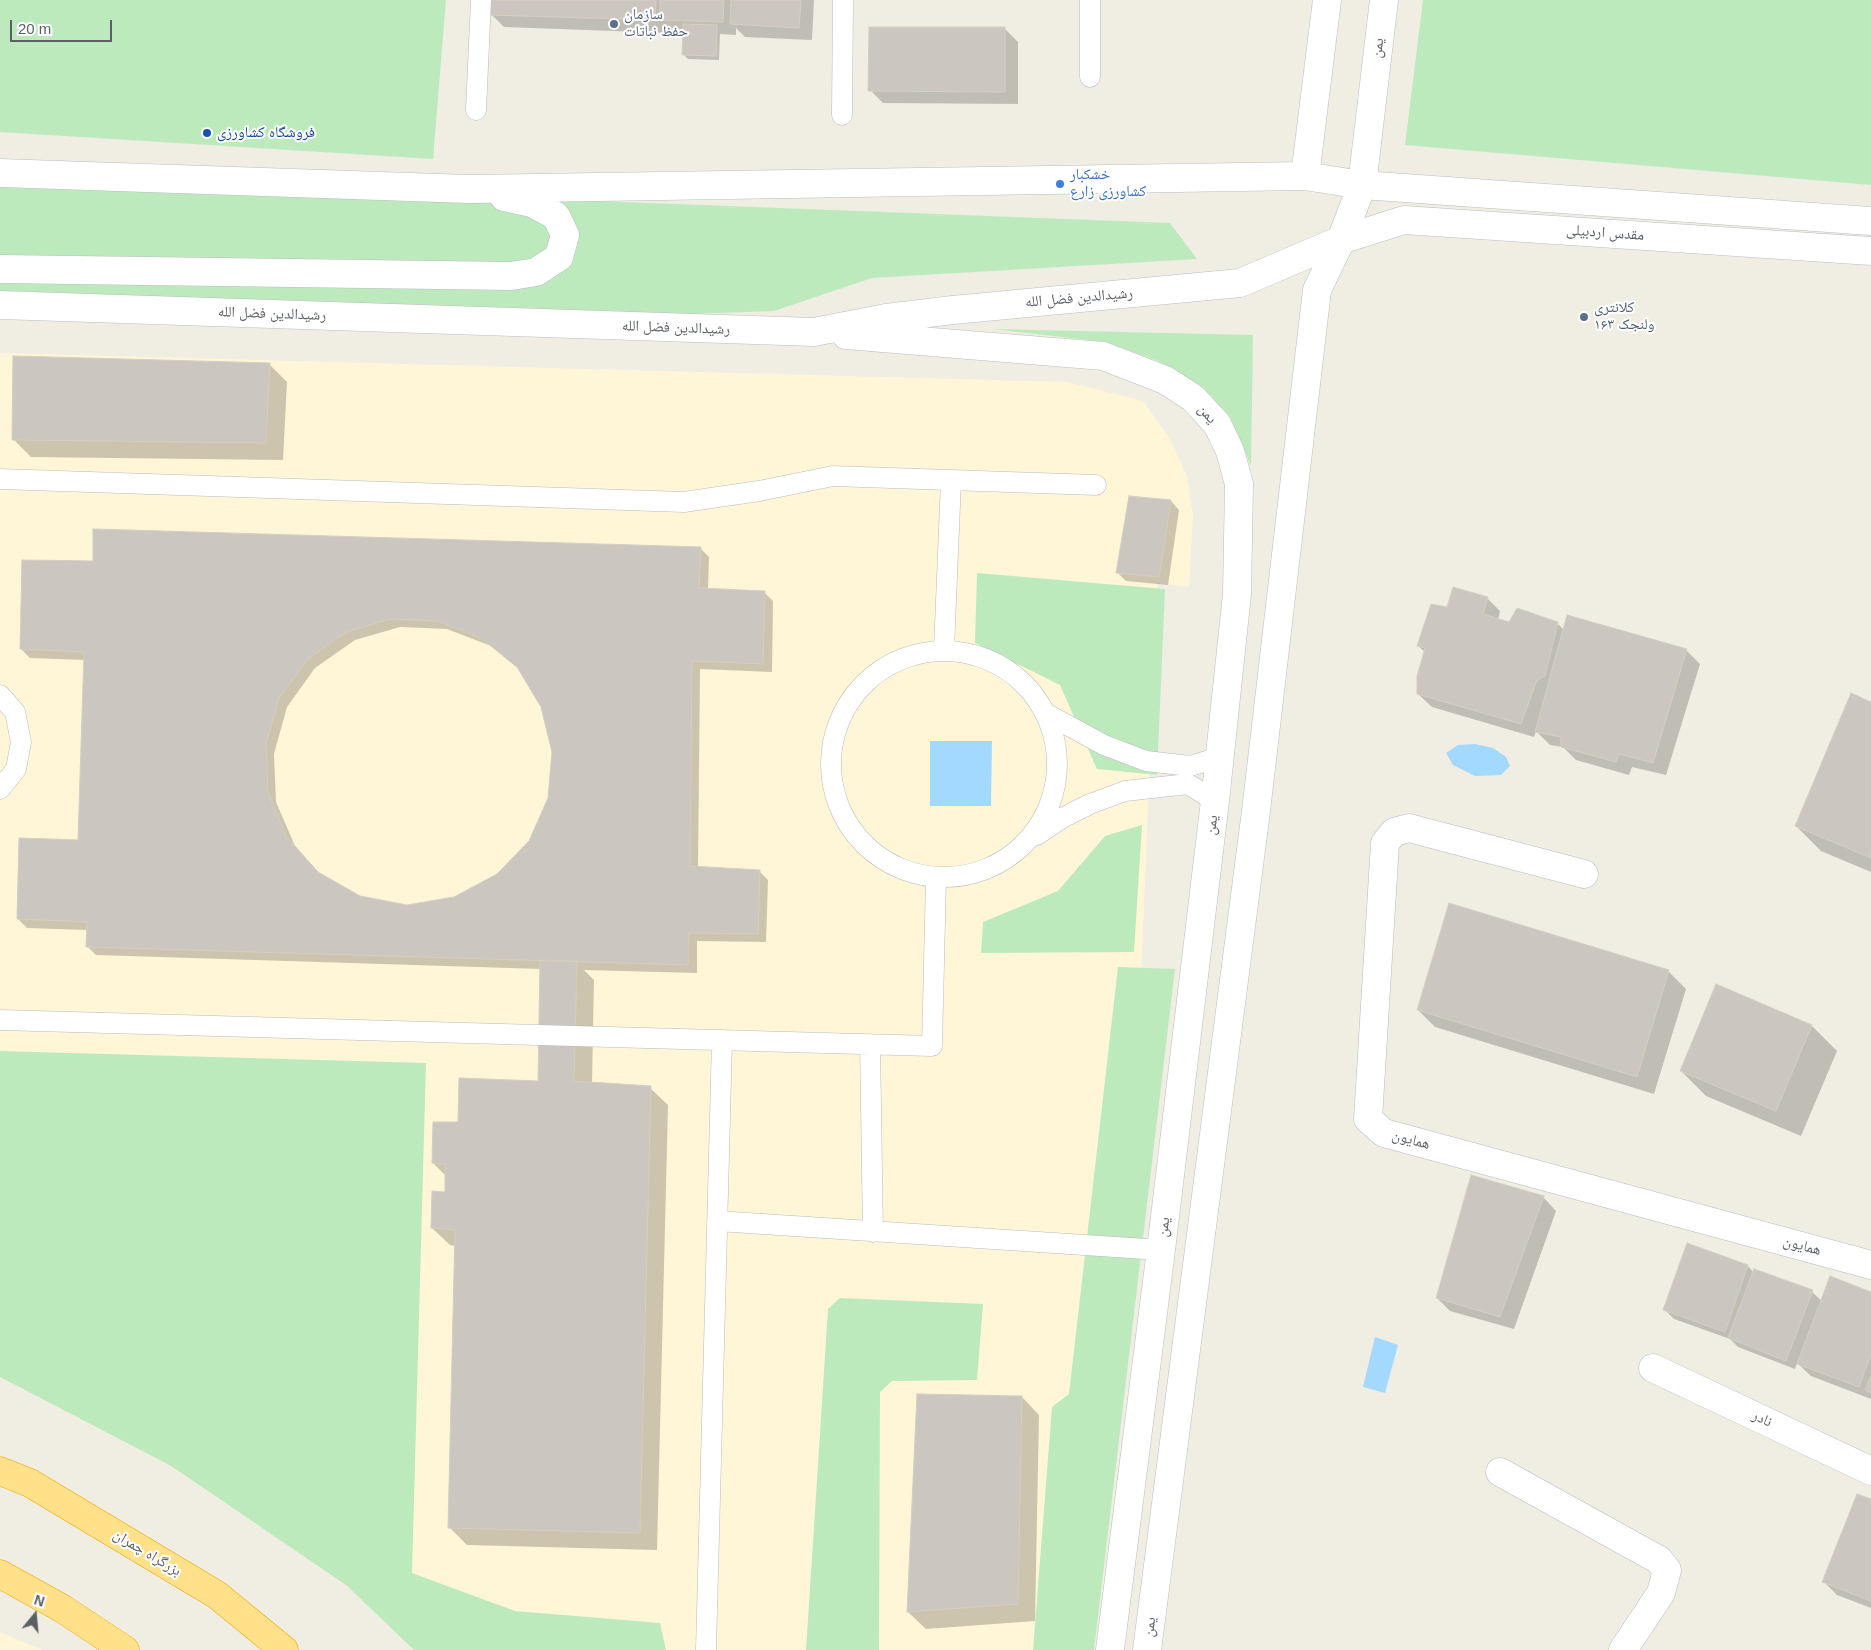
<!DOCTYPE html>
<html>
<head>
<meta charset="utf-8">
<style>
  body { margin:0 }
  #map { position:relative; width:1871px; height:1650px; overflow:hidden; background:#f0ede3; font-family:Helvetica,sans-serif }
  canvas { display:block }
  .north { position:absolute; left:10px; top:1590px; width:50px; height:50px; -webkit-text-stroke:4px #fff; paint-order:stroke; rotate:17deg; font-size:14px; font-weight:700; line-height:20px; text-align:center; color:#5b6065 }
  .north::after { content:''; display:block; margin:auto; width:18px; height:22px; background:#5b6065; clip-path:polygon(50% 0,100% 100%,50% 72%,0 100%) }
  .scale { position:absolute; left:10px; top:20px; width:102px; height:22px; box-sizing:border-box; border:2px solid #5b6065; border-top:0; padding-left:6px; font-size:15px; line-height:18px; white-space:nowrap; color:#5b6065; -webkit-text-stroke:4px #fff; paint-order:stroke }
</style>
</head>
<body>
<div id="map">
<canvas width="1871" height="1650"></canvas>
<div class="north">N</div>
<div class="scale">20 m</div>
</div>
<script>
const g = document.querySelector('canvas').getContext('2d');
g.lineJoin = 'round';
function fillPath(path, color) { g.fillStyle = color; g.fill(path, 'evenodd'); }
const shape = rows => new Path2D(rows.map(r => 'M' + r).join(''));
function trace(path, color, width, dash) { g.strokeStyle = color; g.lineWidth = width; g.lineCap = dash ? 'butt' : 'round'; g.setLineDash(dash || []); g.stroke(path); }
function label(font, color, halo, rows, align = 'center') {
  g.font = font + ' Helvetica,"Noto Naskh Arabic",sans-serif'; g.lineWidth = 4; g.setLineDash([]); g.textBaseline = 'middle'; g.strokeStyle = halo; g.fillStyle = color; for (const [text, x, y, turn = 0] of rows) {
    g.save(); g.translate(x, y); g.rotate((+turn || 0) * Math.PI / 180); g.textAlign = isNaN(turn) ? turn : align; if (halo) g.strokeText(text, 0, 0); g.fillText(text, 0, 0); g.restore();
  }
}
const commercial = shape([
  [0,353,1067,382,1143,401,1170,439,1187,476,1193,517,1189,587,1157,583,1140,1000,1081,1650,414,1650,346,1585,171,1466,0,1377],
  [0,1632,42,1650,0,1650]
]);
const green = shape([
  [0,0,446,0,433,159,0,132],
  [1423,0,1871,0,1871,185,1405,145],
  [0,181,468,196,1170,223,1197,259,872,278,774,311,609,317,149,296,0,292],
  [992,329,1253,335,1251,466,1230,417,1196,383,1158,361,1106,342],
  [977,573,1165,589,1157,775,1097,769,1060,685,975,643],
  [1142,825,1134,952,981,953,983,922,1058,891,1105,836],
  [1118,967,1175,969,1094,1650,1033,1650,1052,1407,1069,1394],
  [0,1051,426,1063,412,1573,515,1611,660,1623,666,1650,414,1650,346,1585,171,1466,0,1377],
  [840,1298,983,1304,977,1380,892,1381,880,1392,879,1650,806,1650,828,1309]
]);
const water = shape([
  [930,741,992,741,991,806,930,806],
  [1475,744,1493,748,1506,757,1510,766,1501,775,1475,776,1453,765,1446,753,1458,745],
  [1375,1337,1398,1345,1385,1393,1363,1387]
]);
const shadow = shape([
  [491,0,814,0,812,40,745,37,736,28,736,35,720,34,719,60,688,59,684,55,684,33,674,33,668,27,668,33,504,27,491,14],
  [1005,29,1018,42,1018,104,883,103,870,90],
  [269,364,287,382,283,460,31,457,13,439],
  [1171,501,1179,510,1168,585,1126,581,1117,572],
  [700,548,709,557,708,589,764,592,773,601,772,672,700,669,698,868,760,872,768,880,766,942,697,941,697,973,584,970,594,980,592,1083,650,1088,668,1105,657,1550,467,1545,450,1528,455,1246,450,1245,432,1228,446,1193,446,1176,433,1163,459,1123,540,1083,541,969,96,955,87,946,88,930,27,928,18,919,80,841,85,660,30,658,21,649,94,563],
  [400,627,447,629,491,646,520,670,542,706,553,752,549,799,530,841,498,875,455,898,407,906,359,897,319,874,295,846,276,802,274,754,287,707,315,668,355,640],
  [1487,598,1500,611,1498,620,1510,624,1557,623,1564,630,1686,650,1700,664,1666,775,1632,767,1629,775,1576,760,1563,747,1550,745,1536,731,1534,737,1432,707,1418,694,1425,652,1418,646,1448,608],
  [1871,703,1871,872,1821,851,1796,826],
  [1668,971,1686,989,1654,1094,1435,1027,1418,1010],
  [1716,986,1812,1026,1837,1051,1801,1136,1706,1096,1681,1071],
  [1543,1197,1556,1211,1514,1329,1450,1311,1437,1298],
  [1748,1266,1754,1273,1812,1292,1822,1301,1871,1293,1871,1399,1811,1376,1797,1363,1795,1369,1738,1347,1730,1339,1674,1319,1665,1310],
  [1022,1397,1039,1415,1035,1621,926,1629,908,1612],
  [1871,1501,1871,1608,1837,1595,1824,1582]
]);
const building = shape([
  [490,0,656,0,655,20,489,15,490,0],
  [660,0,724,0,723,22,660,20,660,0],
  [731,0,801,0,799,28,730,24,731,0],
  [683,24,717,25,716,56,682,55,683,24],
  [869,27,1005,27,1005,92,868,91,869,27],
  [13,356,270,363,266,443,12,440,13,356],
  [1129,496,1171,500,1159,577,1116,573,1129,496],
  [93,529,701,547,699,588,765,591,763,664,692,661,690,866,760,870,758,934,689,933,688,965,86,947,87,922,17,919,19,838,78,840,84,652,20,649,22,560,93,561,93,529],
  [390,619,437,621,481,638,517,667,541,707,552,752,548,798,529,841,497,874,454,897,407,905,360,896,318,872,286,836,268,792,266,744,279,698,307,660,346,632,390,619],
  [1453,587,1488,597,1483,614,1509,622,1517,608,1558,622,1545,676,1537,680,1521,724,1417,694,1417,676,1425,648,1417,646,1431,604,1447,607,1453,587],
  [1567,615,1687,649,1653,763,1619,754,1616,762,1561,747,1561,737,1535,732,1567,615],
  [1851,693,1871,702,1871,858,1795,826,1851,693],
  [1449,903,1669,970,1637,1077,1417,1010,1449,903],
  [540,960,577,961,574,1081,651,1086,640,1533,448,1528,455,1230,431,1228,432,1191,445,1192,445,1164,432,1163,433,1122,458,1122,459,1078,538,1081,540,960],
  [1716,984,1812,1025,1776,1111,1680,1071,1716,984],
  [1471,1175,1544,1196,1500,1317,1436,1298,1471,1175],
  [1687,1243,1748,1265,1725,1332,1663,1310,1687,1243],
  [1754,1269,1813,1290,1786,1361,1728,1338,1754,1269],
  [1830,1276,1871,1292,1871,1355,1859,1387,1797,1364,1830,1276],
  [1871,1376,1871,1393,1865,1390,1871,1376],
  [917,1394,1022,1396,1018,1604,907,1612,917,1394],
  [1857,1494,1871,1499,1871,1601,1822,1582,1857,1494]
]);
const lane = shape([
  [1090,77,1090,0],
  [476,110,481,0],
  [842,115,843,0],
  [0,479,684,502,759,491,833,476,1096,485],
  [944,650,951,480],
  '831 764a113 113 0 1 1 226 0a113 113 0 1 1-226 0Z',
  [0,695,15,712,21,742,16,769,0,789],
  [1047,714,1104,745,1146,761,1190,766,1220,757],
  [1037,835,1062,818,1090,804,1125,791,1188,784,1215,801],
  [0,1020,932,1046,936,878],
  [870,1044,873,1232],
  [717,1221,1161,1250],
  [706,1650,722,1040]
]);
const street = shape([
  [1584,874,1409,828,1394,832,1385,843,1368,1119,1384,1133,1871,1265],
  [1653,1368,1871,1471],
  [1500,1472,1659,1560,1667,1570,1661,1593,1623,1650]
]);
const secondary = shape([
  [0,173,469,189,1305,176,1362,185,1871,221],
  [1305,176,1327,0],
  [0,269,511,276,536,272,559,257,565,235,556,216,532,203,504,197],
  [0,305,814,332,886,318,953,310,1240,283,1341,240,1404,220,1871,251],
  [846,335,1103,356,1165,380,1193,398,1217,424,1230,451,1239,484,1237,594,1215,801,1161,1250,1110,1650],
  [1147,1650,1256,811,1317,290,1341,240,1362,185,1384,0]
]);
const highway = shape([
  [0,1471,30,1483,217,1595,284,1650],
  [0,1574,63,1609,125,1650]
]);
const markers = [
  [614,24,5,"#5c6f8a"],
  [207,133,5,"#1a4fb4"],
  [1060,184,5,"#3f7fe0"],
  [1584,317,5,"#5c6f8a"]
];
const serviceNames = [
  ["سازمان",624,15],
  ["حفظ نباتات",624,32],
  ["کلانتری",1594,308],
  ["۱۶۳ ولنجک",1594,325]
];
const streetNames = [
  ["یمن",1378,48,-83],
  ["مقدس اردبیلی",1605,233,4],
  ["رشیدالدین فضل الله",1079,298,-5],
  ["رشیدالدین فضل الله",272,314,2],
  ["رشیدالدین فضل الله",676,328,2],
  ["یمن",1207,414,48],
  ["یمن",1212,825,-83],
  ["همایون",1411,1140,15],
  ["یمن",1164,1227,-83],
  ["همایون",1802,1246,15],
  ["نادر",1762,1419,25],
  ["بزرگراه چمران",147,1553,31],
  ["یمن",1150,1627,-83]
];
const transitNames = [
  ["فروشگاه کشاورزی",217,133]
];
const shopNames = [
  ["خشکبار",1070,175],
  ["کشاورزی زارع",1070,192]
];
fillPath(commercial, '#fff6d8');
fillPath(green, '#bdeabd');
fillPath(water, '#a3d8ff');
fillPath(shadow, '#0003');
fillPath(building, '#cbc7c0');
trace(building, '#d5cec1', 1);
trace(lane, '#b8bbc1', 21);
trace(street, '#b8bbc1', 29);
trace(secondary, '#b9bdc3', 29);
trace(highway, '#f2a500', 29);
trace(lane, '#fff', 20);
trace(street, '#fff', 28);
trace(secondary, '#fff', 28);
trace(highway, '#ffe18a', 28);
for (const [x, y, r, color] of markers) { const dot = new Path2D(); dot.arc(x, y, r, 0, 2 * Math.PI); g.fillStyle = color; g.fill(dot); trace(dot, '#fff', 2); }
label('15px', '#4e5e75', '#fff', serviceNames, 'left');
label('15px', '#5b6065', '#fff', streetNames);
label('15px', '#164399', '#fff', transitNames, 'left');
label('15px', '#366cbe', '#fff', shopNames, 'left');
</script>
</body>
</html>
